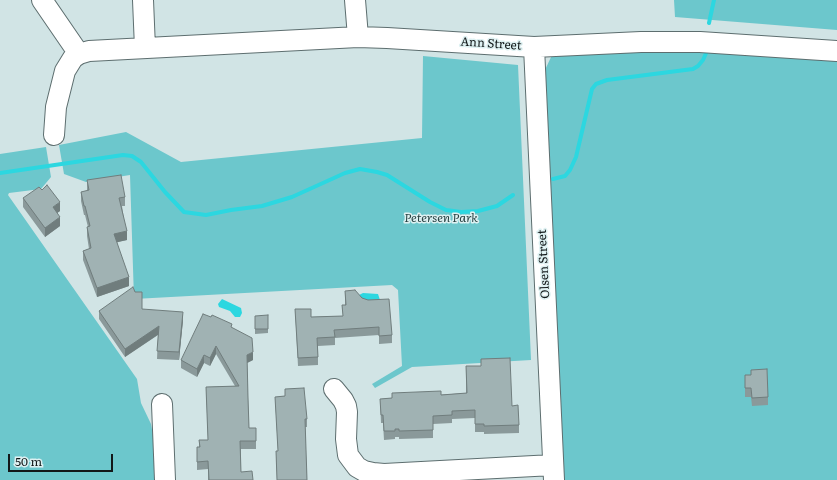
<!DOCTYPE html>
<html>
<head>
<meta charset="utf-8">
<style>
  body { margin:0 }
  #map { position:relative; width:837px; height:480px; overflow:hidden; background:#d1e4e5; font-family:Literata,serif }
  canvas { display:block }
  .scale { position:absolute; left:8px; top:454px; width:105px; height:18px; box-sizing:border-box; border:2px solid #121819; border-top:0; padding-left:5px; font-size:12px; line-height:14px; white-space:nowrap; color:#121819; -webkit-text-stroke:3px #def1f2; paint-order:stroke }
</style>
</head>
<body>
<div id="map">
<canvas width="837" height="480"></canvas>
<div class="scale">50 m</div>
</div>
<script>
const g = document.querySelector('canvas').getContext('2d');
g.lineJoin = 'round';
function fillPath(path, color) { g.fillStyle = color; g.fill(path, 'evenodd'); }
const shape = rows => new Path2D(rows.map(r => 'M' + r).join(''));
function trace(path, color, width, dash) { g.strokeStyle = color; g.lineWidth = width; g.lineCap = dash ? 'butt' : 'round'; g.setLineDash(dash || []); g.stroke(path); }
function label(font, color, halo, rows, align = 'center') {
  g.font = font + ' Literata,serif'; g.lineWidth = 3; g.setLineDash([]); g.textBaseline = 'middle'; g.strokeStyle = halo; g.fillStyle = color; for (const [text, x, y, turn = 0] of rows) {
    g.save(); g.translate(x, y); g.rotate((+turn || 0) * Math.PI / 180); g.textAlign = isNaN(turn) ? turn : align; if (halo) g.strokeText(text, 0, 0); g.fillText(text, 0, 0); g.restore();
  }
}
const green = shape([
  [674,0,837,0,837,30,675,17],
  [688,48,837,56,837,480,564,480,544,72,552,55],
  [423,56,518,65,531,360,412,367,375,388,372,384,402,366,398,290,392,285,134,299,130,175,86,182,64,174,59,145,126,132,181,162,422,138],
  [46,147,51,177,41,189,9,193,8,195,137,379,141,403,151,424,153,435,155,480,0,480,0,154]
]);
const water = shape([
  [363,293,378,294,380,300,363,303,359,295],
  [222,299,241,308,242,313,240,317,235,317,230,311,219,307,218,304]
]);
const stream = shape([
  [709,23,714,0],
  [0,173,123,155,132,156,141,162,165,192,184,212,206,215,231,210,262,206,292,197,345,173,360,169,377,172,387,175,430,202,446,210,461,212,478,211,497,206,513,195],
  [553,179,565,176,570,170,576,157,592,89,596,84,607,80,693,69,698,66,703,60,707,51]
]);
const minor = shape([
  [42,0,79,54],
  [143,0,145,48],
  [355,0,358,37],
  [534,47,554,480],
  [54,135,56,107,65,71,73,58,79,54,89,51,358,37,387,38,534,47,641,42,700,42,837,51],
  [334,389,343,400,346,406,347,412,346,439,348,455,357,467,364,471,373,473,384,474,553,465],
  [162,404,165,480]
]);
const wall = shape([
  [87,180,125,197,125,206,122,206,127,240,117,242,129,286,97,297,83,260,83,251,89,249,87,236,87,227,88,227,85,215,84,215,81,201,81,192,87,191],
  [23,198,60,211,57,213,60,226,45,237,23,207],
  [345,291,392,335,392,343,379,344,379,335,335,338,335,345,318,346,318,365,298,366,295,309,311,317,343,316,342,305,345,305],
  [135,292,142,309,183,320,179,360,157,359,158,335,125,357,99,319,99,311],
  [255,316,268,329,268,333,255,334],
  [232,328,253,360,247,363,249,428,256,428,256,449,241,449,241,472,253,480,208,480,208,469,197,470,197,447,199,447,199,440,208,440,206,387,235,386,216,354,210,366,204,363,197,377,181,368,181,360],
  [481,359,512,406,519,425,519,433,484,434,484,432,475,432,475,418,452,419,452,423,433,424,433,438,399,439,399,437,395,437,395,439,384,440,383,423,381,423,380,399,466,393,466,366,481,366],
  [745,375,768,397,768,405,752,406,751,397,745,397],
  [285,389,307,419,307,427,305,427,307,480,277,480,276,451,278,451,275,397,285,396]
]);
const shadedWall = shape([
  [60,202,60,211,53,216,53,207],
  [60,217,60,226,45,237,45,228],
  [127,231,127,240,114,243,114,234],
  [129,277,129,286,97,297,97,288],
  [183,312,183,320,179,360,179,352],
  [159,326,159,334,125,357,125,349],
  [216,346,216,354,210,366,210,358],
  [253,352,253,360,247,363,247,355],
  [204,355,204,363,197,377,197,369]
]);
const building = shape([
  [121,175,125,197,119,198,127,231,114,234,129,277,97,288,83,251,91,248,87,227,90,226,85,206,84,206,81,192,89,190,87,180,121,175],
  [47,185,60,202,53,207,60,217,45,228,23,198,39,187,42,190,47,185],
  [133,287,135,292,142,292,142,309,183,312,179,352,157,351,159,326,125,349,99,311,133,287],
  [355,290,362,298,368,300,389,299,392,335,379,336,379,327,334,330,335,337,317,338,318,357,298,358,295,309,311,309,311,317,343,316,342,305,346,305,345,291,355,290],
  [203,314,211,317,212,315,232,324,231,327,252,338,253,352,247,355,248,398,249,428,256,428,256,441,240,441,241,472,252,471,253,480,209,480,208,461,197,462,197,447,200,447,199,440,208,440,206,387,239,386,216,346,210,358,204,355,197,369,181,360,203,314],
  [268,315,268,329,255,329,255,316,268,315],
  [510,358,512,406,518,405,519,425,484,426,484,424,475,424,475,410,452,411,452,415,433,416,433,430,399,431,399,429,395,429,395,431,384,431,383,415,381,415,380,399,392,398,392,393,441,391,441,395,467,393,466,366,481,366,481,359,510,358],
  [767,369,768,397,752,398,751,388,745,388,745,375,751,375,751,370,767,369],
  [304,388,307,419,305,419,307,480,277,480,276,451,278,451,275,397,285,396,285,389,304,388]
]);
const streetNames = [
  ["Ann Street",491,44,4],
  ["Olsen Street",544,264,-93]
];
const parkNames = [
  ["Petersen Park",441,218]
];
fillPath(green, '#6cc7cc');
fillPath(water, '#2cd7e0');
trace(stream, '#2cd7e0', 4);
trace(minor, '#5d6e6f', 22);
trace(minor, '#fff', 20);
fillPath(wall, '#8a999a');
fillPath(shadedWall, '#707d7d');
fillPath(building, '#a0b2b3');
trace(building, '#707d7d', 1);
label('12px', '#121819', '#def1f2', streetNames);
label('italic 12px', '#274142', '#def1f2', parkNames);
</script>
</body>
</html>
